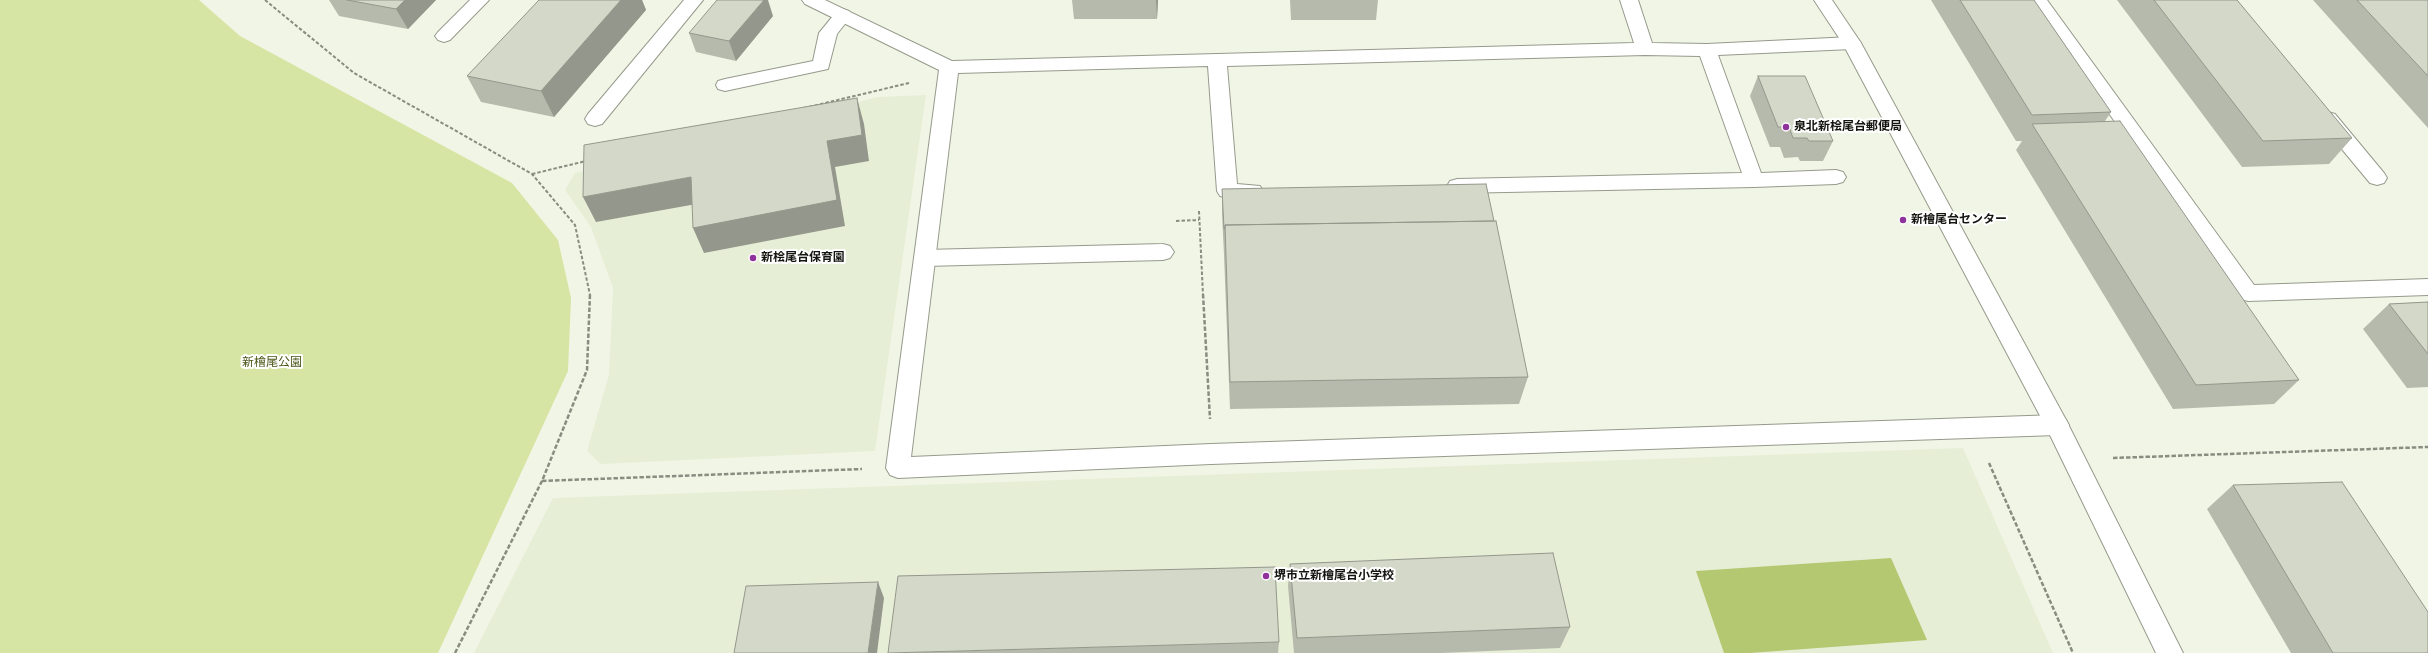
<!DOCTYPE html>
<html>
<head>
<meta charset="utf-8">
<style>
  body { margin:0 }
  canvas { display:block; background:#f1f5e5 }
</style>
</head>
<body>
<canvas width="2428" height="653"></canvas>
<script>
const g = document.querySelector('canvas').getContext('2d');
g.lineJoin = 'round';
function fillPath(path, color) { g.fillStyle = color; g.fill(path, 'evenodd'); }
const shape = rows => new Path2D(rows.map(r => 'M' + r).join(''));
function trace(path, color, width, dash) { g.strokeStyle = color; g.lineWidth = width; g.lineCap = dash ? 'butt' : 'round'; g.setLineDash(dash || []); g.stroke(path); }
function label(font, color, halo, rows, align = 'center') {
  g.font = font + ' "Varela Round","Noto Sans JP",sans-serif'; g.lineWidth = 4; g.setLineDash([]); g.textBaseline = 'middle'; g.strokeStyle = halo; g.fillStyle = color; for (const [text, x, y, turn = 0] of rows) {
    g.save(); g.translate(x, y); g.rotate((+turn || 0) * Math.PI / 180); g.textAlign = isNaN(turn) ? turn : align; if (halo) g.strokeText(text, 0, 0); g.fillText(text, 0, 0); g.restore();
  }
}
const built = shape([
  [926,95,875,451,601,464,587,451,609,375,613,288,591,227,565,190,575,173,878,97],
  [1963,448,2053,653,474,653,553,498]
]);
const green = shape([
  [0,0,199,0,240,36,512,183,558,240,571,298,568,371,438,653,0,653]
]);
const water = shape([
  [1891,558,1927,640,1750,653,1724,653,1696,571]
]);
const pathFar1 = shape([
  [265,0,354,73,532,174,575,225,590,295],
  [804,108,909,83],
  [532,174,586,161],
  [1199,211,1203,295],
  [1176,221,1199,220]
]);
const path = shape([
  [1203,294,1210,419],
  [2113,458,2428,447],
  [1989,463,2073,653],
  [542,481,862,469],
  [455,653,542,481,587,370,590,294]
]);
const service = shape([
  [470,0,489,0,450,40,444,42,438,40,435,36,438,32,470,0],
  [684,0,703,0,602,124,595,126,588,124,585,119,588,114,684,0],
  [2029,0,2047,0,2254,285,2428,279,2428,295,2248,301,2240,299,2029,0],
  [843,9,849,11,852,15,837,34,828,69,725,91,718,89,716,85,718,81,725,79,813,61,819,33,837,11,843,9],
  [2328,112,2335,114,2384,173,2387,178,2384,183,2377,185,2370,183,2321,124,2318,119,2321,114,2328,112],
  [1163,244,1170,246,1174,252,1170,258,1163,260,925,266,918,264,914,258,918,252,925,250,1163,244]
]);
const minor = shape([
  [802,0,825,0,952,61,1634,43,1620,0,1638,0,1652,43,1707,44,1852,37,1858,39,1861,43,1858,47,1852,49,1718,55,1761,173,1836,170,1843,172,1846,177,1843,182,1836,184,1754,187,1457,193,1450,191,1447,186,1450,181,1457,179,1742,173,1700,56,1645,55,1227,66,1237,184,1260,186,1263,191,1260,196,1253,198,1227,198,1220,196,1217,191,1208,66,958,73,911,457,1211,444,2057,415,2065,418,2069,425,2065,432,2057,435,1211,464,898,478,890,475,886,468,939,70,805,4,802,0]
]);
const tertiary = shape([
  [1814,0,1832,0,1861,43,2065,418,2183,653,2156,653,2047,429,1843,44,1814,0]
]);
const wall = shape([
  [329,0,436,0,408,29,339,16],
  [539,0,642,0,646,10,554,117,481,102,467,76],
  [1072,0,1158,0,1157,19,1074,19],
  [1290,0,1378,0,1376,20,1291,20],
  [1931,0,2034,0,2111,112,2105,121,2299,380,2274,404,2173,409,2016,150,2022,141,2016,141],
  [2117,0,2237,0,2352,138,2329,164,2242,167],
  [2313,0,2428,0,2428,128],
  [773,16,736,61,696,52,689,33],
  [1758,76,1833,141,1823,161,1800,161,1798,157,1784,158,1780,147,1770,147,1750,96],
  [1222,189,1528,377,1519,404,1230,409,1224,255,1222,214],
  [2428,302,2428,387,2407,388,2363,329,2389,304],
  [2233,485,2428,653,2291,653,2207,509],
  [1290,564,1570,627,1560,648,1441,653,1294,653,1288,586],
  [1279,642,1278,653,888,653]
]);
const shadedWall = shape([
  [405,0,436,0,408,29,396,9],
  [621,0,642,0,646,10,554,117,541,91],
  [764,0,768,0,773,16,736,61,729,41],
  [1156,0,1158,0,1157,19],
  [857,98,864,124,869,161,835,167,845,226,704,253,693,228,827,141],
  [691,177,702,203,596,222,583,197],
  [878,582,884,598,877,653,868,653]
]);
const building = shape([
  [347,0,405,0,396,9,347,0],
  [539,0,621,0,541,91,467,76,539,0],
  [717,0,764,0,729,41,689,33,717,0],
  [1960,0,2034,0,2111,112,2032,115,1960,0],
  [2154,0,2237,0,2352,138,2263,141,2154,0],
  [2357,0,2428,0,2428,76,2357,0],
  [1758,76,1805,76,1833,141,1809,141,1807,138,1793,138,1789,127,1778,127,1758,76],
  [857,98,862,135,827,141,837,200,693,228,691,177,583,197,584,145,857,98],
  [2120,121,2299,380,2196,385,2032,124,2120,121],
  [1486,184,1494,221,1225,225,1225,229,1224,229,1222,189,1486,184],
  [1496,221,1528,377,1230,382,1225,225,1496,221],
  [2428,302,2428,354,2389,304,2428,302],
  [2342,482,2428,612,2428,653,2333,653,2233,485,2342,482],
  [1553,553,1570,627,1297,638,1290,564,1553,553],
  [1275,567,1279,642,888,653,898,576,1275,567],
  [878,582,868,653,734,653,746,586,878,582]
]);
const markers = [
  [1786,127,4,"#8f329c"],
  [1903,220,4,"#8f329c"],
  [753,258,4,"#8f329c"],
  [1266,576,4,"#8f329c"]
];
const poiNames = [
  ["泉北新桧尾台郵便局",1794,127],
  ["新檜尾台センター",1911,220],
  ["新桧尾台保育園",761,258],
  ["堺市立新檜尾台小学校",1274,576]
];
const parkNames = [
  ["新檜尾公園",272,363]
];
fillPath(built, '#e7eed6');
fillPath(green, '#d6e5a4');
fillPath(water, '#b4c771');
trace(service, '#969a8c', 2);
trace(minor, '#969a8c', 2);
trace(tertiary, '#969a8c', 2);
trace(pathFar1, '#898c81', 2, [3.5, 2]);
trace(path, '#898c81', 2.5, [4.5, 2]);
fillPath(service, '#fff');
fillPath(minor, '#fff');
fillPath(tertiary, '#fff');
fillPath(wall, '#b6baac');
fillPath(shadedWall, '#94978c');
fillPath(building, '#d4d8c8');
trace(building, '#94978c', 1);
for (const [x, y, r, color] of markers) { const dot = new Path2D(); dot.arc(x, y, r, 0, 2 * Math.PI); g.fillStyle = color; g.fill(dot); trace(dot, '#fff', 1.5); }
label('bold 12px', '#141510', '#fff', poiNames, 'left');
label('12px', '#4c571a', '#fff', parkNames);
</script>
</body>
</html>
